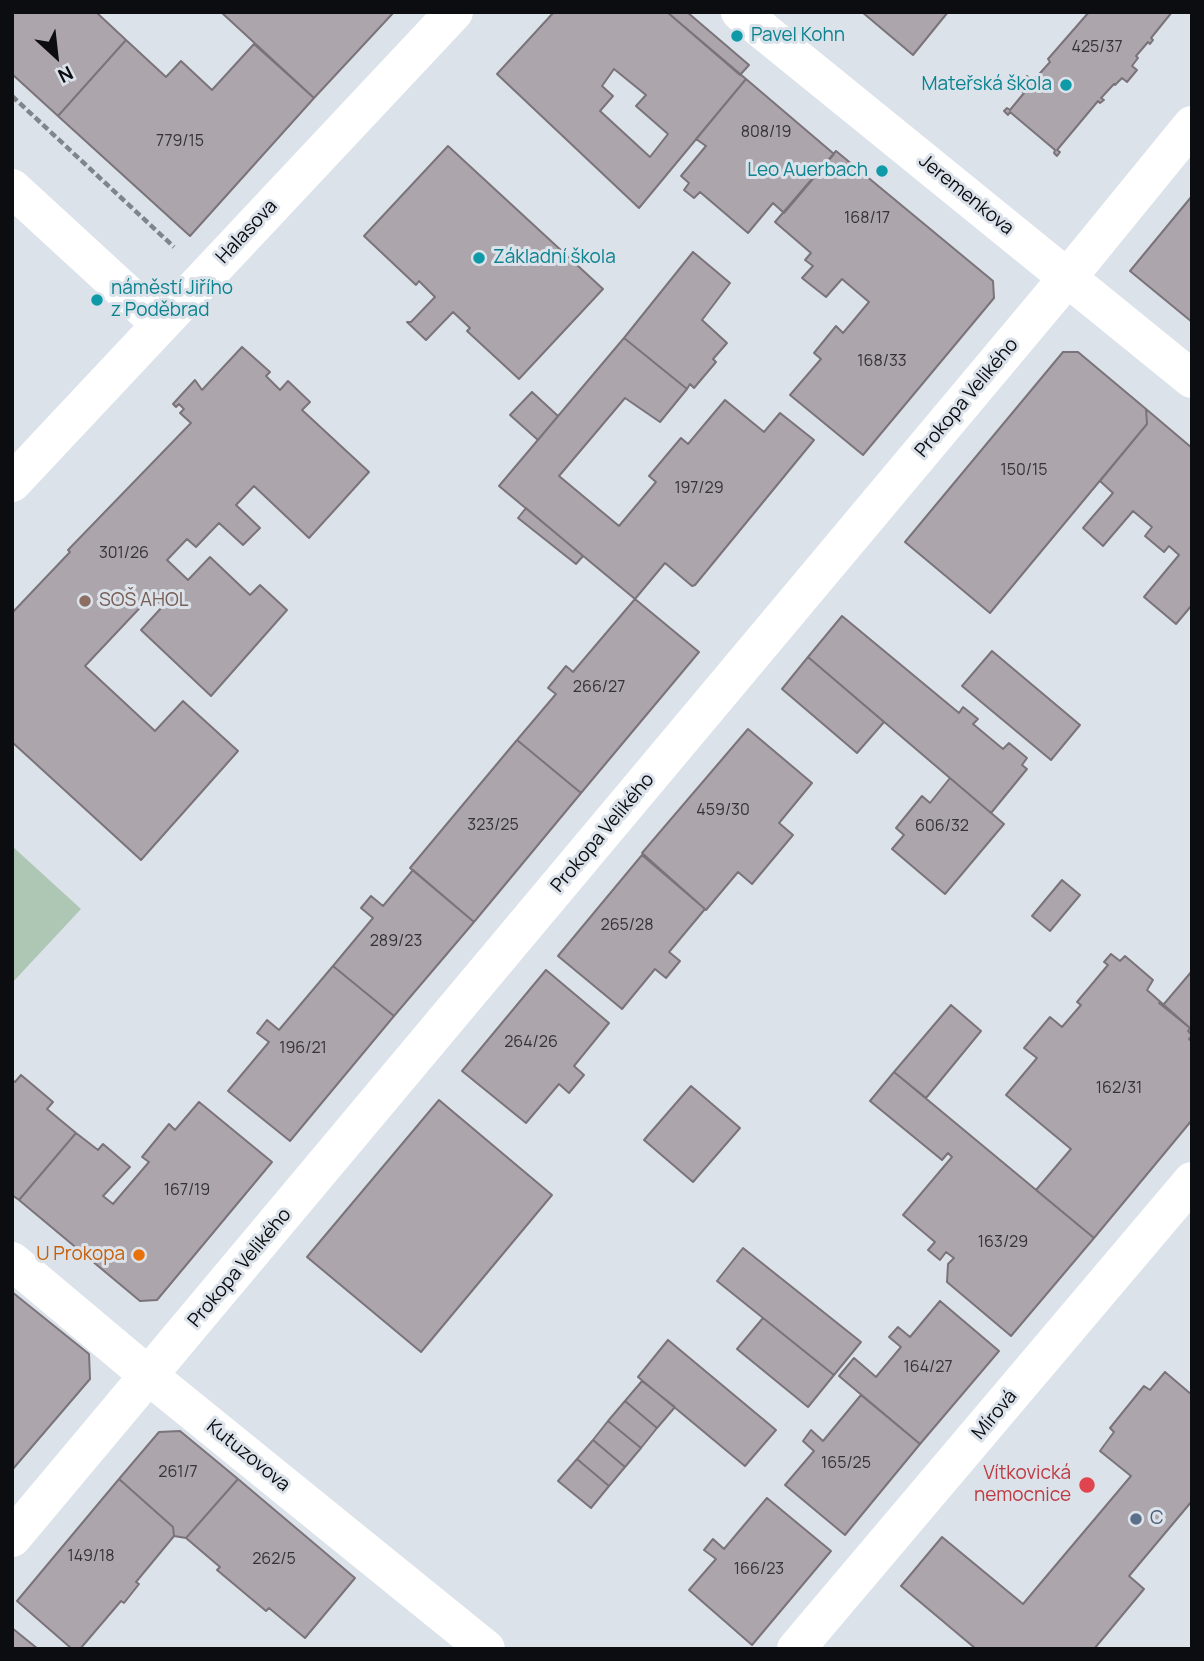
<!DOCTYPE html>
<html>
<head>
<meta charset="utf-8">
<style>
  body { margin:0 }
  #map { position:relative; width:1204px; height:1661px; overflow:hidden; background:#dbe2ea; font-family:Manrope,sans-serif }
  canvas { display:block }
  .frame { position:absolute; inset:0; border:14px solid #0b0d10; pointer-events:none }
  .north { position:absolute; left:21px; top:21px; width:70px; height:70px; -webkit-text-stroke:5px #dbe2ea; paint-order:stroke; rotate:153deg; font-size:19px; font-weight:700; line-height:28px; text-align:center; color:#0b0d10 }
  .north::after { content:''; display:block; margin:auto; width:24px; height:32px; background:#0b0d10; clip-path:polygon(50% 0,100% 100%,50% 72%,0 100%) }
</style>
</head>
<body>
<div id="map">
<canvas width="1204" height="1661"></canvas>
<div class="frame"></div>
<div class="north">N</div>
</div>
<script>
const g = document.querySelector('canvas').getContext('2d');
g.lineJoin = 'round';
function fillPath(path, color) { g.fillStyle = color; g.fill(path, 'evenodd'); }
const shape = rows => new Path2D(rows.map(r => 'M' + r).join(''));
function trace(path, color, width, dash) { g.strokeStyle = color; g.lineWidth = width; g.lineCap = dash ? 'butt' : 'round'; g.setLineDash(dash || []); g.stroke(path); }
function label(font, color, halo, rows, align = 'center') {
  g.font = font + ' Manrope,sans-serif'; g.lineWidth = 6; g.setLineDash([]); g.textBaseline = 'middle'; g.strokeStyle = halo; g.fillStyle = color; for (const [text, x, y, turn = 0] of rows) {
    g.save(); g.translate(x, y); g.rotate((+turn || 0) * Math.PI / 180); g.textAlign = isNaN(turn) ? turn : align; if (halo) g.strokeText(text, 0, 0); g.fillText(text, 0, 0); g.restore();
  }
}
const green = shape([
  [12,846,81,909,12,983]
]);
const building = shape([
  [12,12,96,12,126,40,58,116,12,74,12,12],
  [221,12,394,12,314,98,221,12],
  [554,12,667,12,746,79,639,208,497,74,554,12],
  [614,69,646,95,636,106,668,134,650,157,600,111,613,96,602,86,614,69],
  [667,12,687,12,749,65,740,75,667,12],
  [862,12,948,12,913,55,862,12],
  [1089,12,1172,12,1151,38,1153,40,1150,44,1148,42,1136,56,1138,58,1132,66,1137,70,1127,82,1122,78,1115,85,1114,84,1101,98,1104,100,1100,103,1098,101,1057,150,1060,152,1057,156,1054,153,1055,150,1010,112,1008,115,1004,111,1007,108,1010,110,1024,93,1017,88,1027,76,1033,81,1050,62,1048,59,1089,12],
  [126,40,166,77,181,61,212,90,254,44,314,98,190,236,58,116,126,40],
  [746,79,834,154,784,213,773,203,748,233,700,192,694,198,684,190,689,183,681,176,706,146,696,139,746,79],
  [448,146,603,289,519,379,467,331,470,328,453,312,426,340,407,322,411,322,435,297,419,281,416,285,364,236,448,146],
  [836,151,993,281,994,298,863,455,790,395,821,359,814,353,836,326,843,333,869,302,842,279,826,297,802,278,813,266,805,260,811,253,775,222,836,151],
  [1192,196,1192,322,1130,271,1192,196],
  [693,252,730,283,702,320,727,343,713,359,716,362,694,388,690,384,687,389,624,338,693,252],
  [624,338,687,389,660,422,625,398,559,476,619,526,656,482,649,476,681,438,688,444,725,400,764,432,780,413,814,440,695,585,692,586,665,563,635,599,499,486,624,338],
  [242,347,270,372,266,376,280,390,288,381,310,402,302,410,369,472,309,538,254,486,236,505,260,528,243,545,219,523,196,547,187,539,167,560,188,580,210,557,250,595,260,585,287,610,211,696,141,630,163,606,151,596,85,666,155,731,183,701,238,751,141,860,12,742,12,613,70,552,68,550,191,423,180,413,184,409,179,404,176,407,173,404,195,380,202,390,242,347],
  [1063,352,1078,352,1146,409,1147,424,990,613,905,542,1063,352],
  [532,392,558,416,538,440,510,415,532,392],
  [1146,409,1192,448,1192,605,1176,624,1144,597,1179,555,1169,546,1164,552,1145,536,1152,527,1133,511,1103,546,1083,528,1113,493,1100,481,1147,424,1146,409],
  [526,508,583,556,576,564,518,518,526,508],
  [635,599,699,652,581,793,517,740,556,694,548,688,566,666,573,672,635,599],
  [842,616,959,713,963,707,978,719,973,724,1003,749,1009,743,1027,758,1022,765,1027,769,991,813,808,657,842,616],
  [992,651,1080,725,1051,760,962,686,992,651],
  [808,657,884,722,857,753,782,689,808,657],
  [748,729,812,783,779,823,793,835,752,884,738,872,706,910,642,853,748,729],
  [517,740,581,793,474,922,410,868,517,740],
  [950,778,1004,824,945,894,892,849,904,835,896,828,922,796,930,803,950,778],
  [642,855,705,909,669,952,680,961,666,978,655,969,622,1009,558,956,642,855],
  [413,870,474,922,394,1016,333,966,373,918,361,908,371,896,383,906,413,870],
  [1062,880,1080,895,1050,931,1032,916,1062,880],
  [1111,954,1120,961,1125,956,1153,980,1147,990,1190,1028,1188,1031,1192,1035,1189,1039,1192,1042,1192,1120,1094,1238,1036,1190,1071,1149,1006,1095,1037,1058,1024,1048,1050,1017,1062,1027,1081,1005,1077,1002,1108,965,1104,962,1111,954],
  [333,966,394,1016,290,1141,228,1091,269,1042,257,1033,267,1020,279,1030,333,966],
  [546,970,609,1023,574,1066,584,1075,569,1093,559,1084,526,1123,462,1071,546,970],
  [1192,971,1192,1035,1188,1031,1190,1028,1159,1003,1164,1004,1192,971],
  [951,1005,981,1031,926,1098,894,1072,951,1005],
  [894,1072,1094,1238,1011,1336,947,1282,948,1264,954,1258,946,1252,940,1260,928,1250,935,1242,903,1215,952,1157,948,1153,942,1160,870,1101,894,1072],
  [21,1075,53,1102,47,1109,76,1133,19,1200,12,1195,12,1080,15,1082,21,1075],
  [691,1086,740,1128,693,1182,644,1140,691,1086],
  [439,1100,552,1195,421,1352,307,1257,439,1100],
  [199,1102,272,1162,157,1300,140,1301,19,1200,76,1133,98,1150,103,1144,130,1167,103,1196,113,1204,149,1162,142,1157,169,1124,175,1130,199,1102],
  [743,1248,861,1342,834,1375,717,1281,743,1248],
  [12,1292,89,1354,90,1379,12,1470,12,1292],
  [940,1301,999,1351,920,1444,839,1376,854,1358,876,1377,901,1347,889,1337,898,1327,910,1337,940,1301],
  [763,1318,834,1375,808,1407,737,1349,763,1318],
  [668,1340,776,1430,745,1466,638,1377,668,1340],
  [1165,1372,1192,1395,1192,1501,1129,1576,1144,1589,1094,1649,976,1649,901,1586,942,1537,1023,1604,1131,1476,1100,1451,1114,1432,1110,1428,1144,1386,1150,1390,1165,1372],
  [642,1381,675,1407,657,1428,625,1401,642,1381],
  [861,1395,920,1444,845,1535,785,1485,814,1451,803,1441,811,1430,823,1441,861,1395],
  [625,1401,657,1428,641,1448,608,1421,625,1401],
  [608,1421,641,1448,625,1467,593,1440,608,1421],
  [180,1431,238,1479,186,1538,174,1536,173,1527,119,1479,159,1432,180,1431],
  [593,1440,625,1467,609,1486,577,1459,593,1440],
  [577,1459,609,1486,591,1508,558,1481,577,1459],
  [119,1479,173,1527,174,1536,136,1582,139,1584,124,1603,121,1601,80,1649,72,1649,17,1601,119,1479],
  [238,1479,355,1578,305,1638,269,1608,266,1611,217,1570,220,1567,186,1538,238,1479],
  [767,1498,831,1551,752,1645,689,1590,716,1559,704,1550,713,1539,724,1549,767,1498],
  [12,1628,38,1649,12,1649,12,1628]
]);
const path = shape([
  [12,96,174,247]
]);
const street = shape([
  [740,12,1192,379],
  [12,188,160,324],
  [12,483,454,12],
  [12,1261,149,1376,486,1649],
  [12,1538,1068,277,1192,125],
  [796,1649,1192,1181]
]);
const markers = [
  [737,36,7,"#0f9aa8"],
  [1066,85,7,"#0f9aa8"],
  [882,171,7,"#0f9aa8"],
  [479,258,7,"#0f9aa8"],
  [97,300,7,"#0f9aa8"],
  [85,601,7,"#8d6e63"],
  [139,1255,7,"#e8710a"],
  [1087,1485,9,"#e0444e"],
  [1136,1519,7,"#5c6f8a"]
];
const numberNames = [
  ["425/37",1097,48],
  ["808/19",766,133],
  ["779/15",180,142],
  ["168/17",867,219],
  ["168/33",882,362],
  ["150/15",1024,471],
  ["197/29",699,489],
  ["301/26",124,554],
  ["266/27",599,688],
  ["459/30",723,811],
  ["323/25",493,826],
  ["606/32",942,827],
  ["265/28",627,926],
  ["289/23",396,942],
  ["264/26",531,1043],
  ["196/21",303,1049],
  ["162/31",1119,1089],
  ["167/19",187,1191],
  ["163/29",1003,1243],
  ["164/27",928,1368],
  ["165/25",846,1464],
  ["261/7",178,1473],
  ["149/18",91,1557],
  ["262/5",274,1560],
  ["166/23",759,1570]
];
const cultureNames = [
  ["Pavel Kohn",751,36],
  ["Mateřská škola",1052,85,"right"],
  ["Leo Auerbach",868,171,"right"],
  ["Základní škola",493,258],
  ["náměstí Jiřího",111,289],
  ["z Poděbrad",111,311]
];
const streetNames = [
  ["Jeremenkova",966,195,39],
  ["Halasova",247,232,-47],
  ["Prokopa Velikého",967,398,-50],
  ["Prokopa Velikého",603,833,-50],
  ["Prokopa Velikého",240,1268,-50],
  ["Mírová",995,1415,-50],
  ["Kutuzovova",248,1456,39]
];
const educationNames = [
  ["SOŠ AHOL",99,601]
];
const foodNames = [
  ["U Prokopa",125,1255]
];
const healthNames = [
  ["Vítkovická",1071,1474],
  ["nemocnice",1071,1496]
];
const serviceNames = [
  ["C",1150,1519]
];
fillPath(green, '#aec7b4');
fillPath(building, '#ada5ac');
trace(building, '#7a737a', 2);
trace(path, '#80858b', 4.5, [7, 3.5]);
trace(street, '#fff', 38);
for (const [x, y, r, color] of markers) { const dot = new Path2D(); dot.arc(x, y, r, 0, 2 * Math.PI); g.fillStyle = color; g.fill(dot); trace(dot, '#dbe2ea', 2.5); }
label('16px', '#343337', null, numberNames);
label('19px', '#0d838f', '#dbe2ea', cultureNames, 'left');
label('19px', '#0b0d10', '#dbe2ea', streetNames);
label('19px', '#785e54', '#dbe2ea', educationNames, 'left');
label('19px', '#c56008', '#dbe2ea', foodNames, 'right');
label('19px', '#be3a42', '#dbe2ea', healthNames, 'right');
label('19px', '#4e5e75', '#dbe2ea', serviceNames, 'left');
</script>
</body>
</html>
